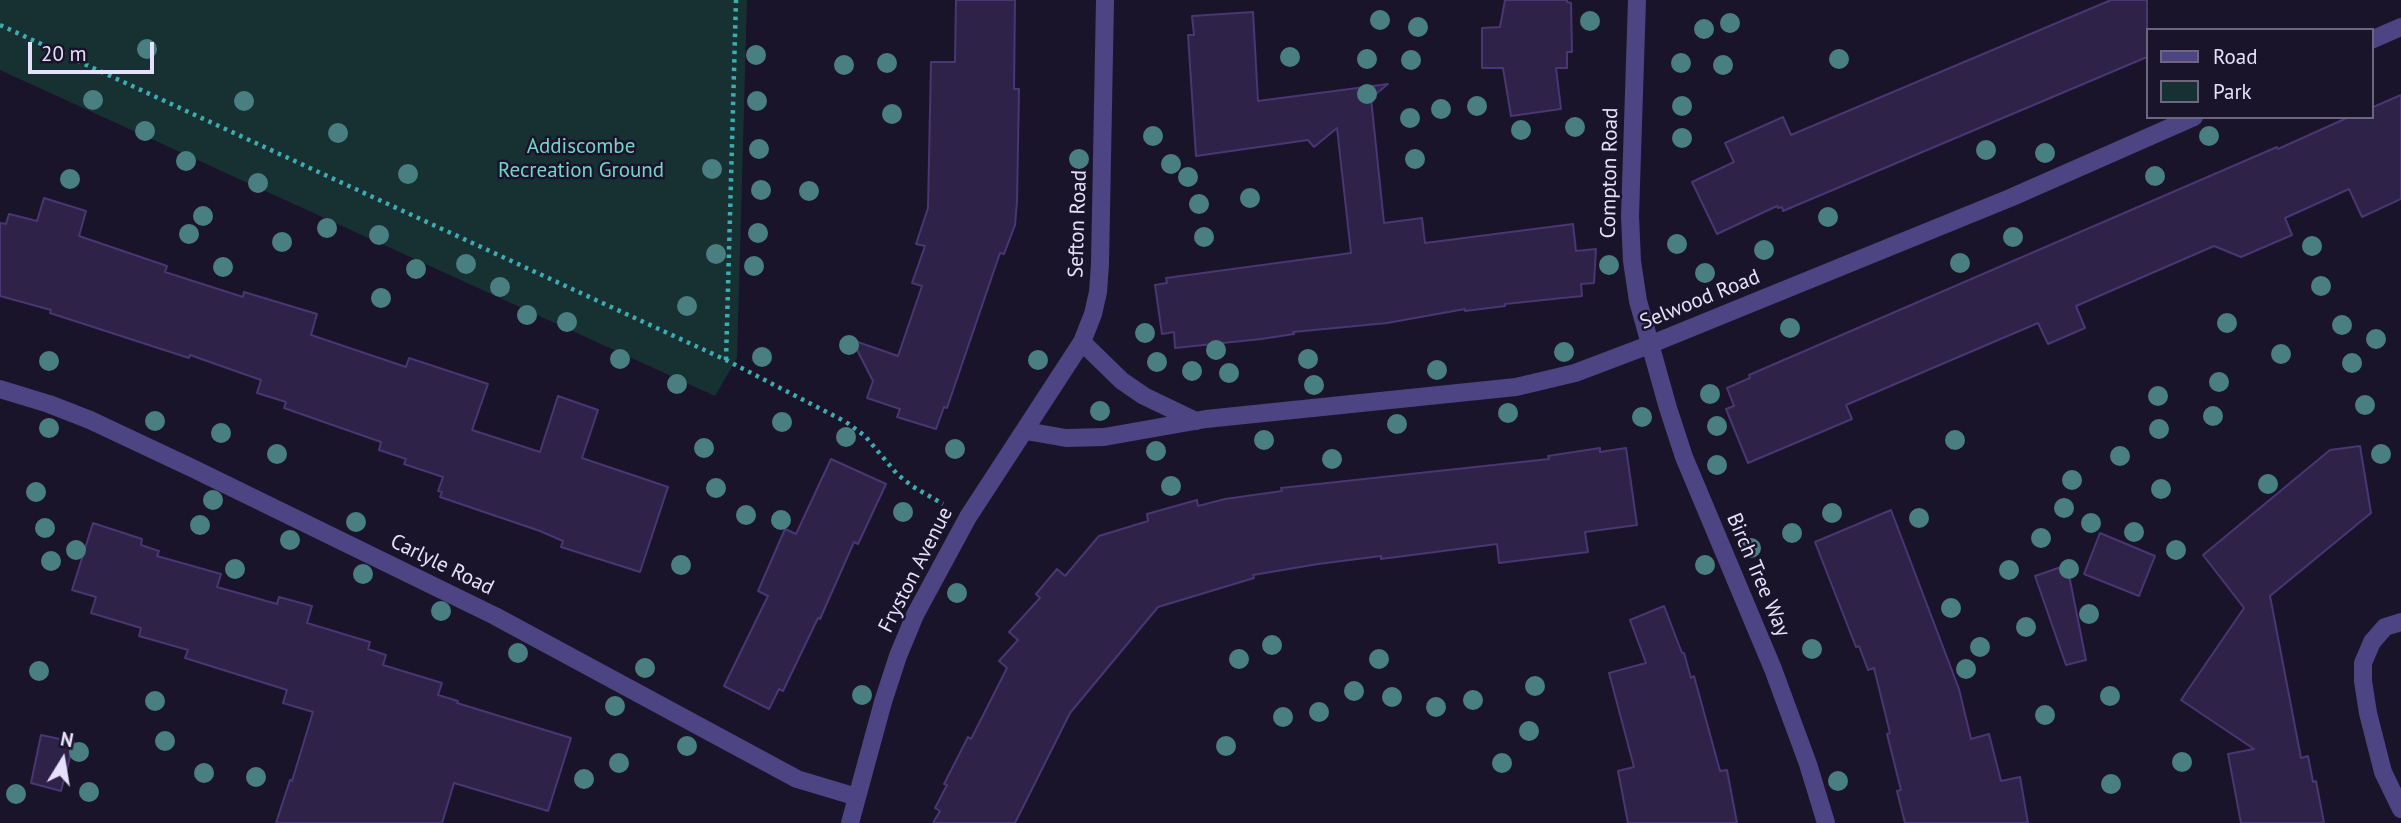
<!DOCTYPE html>
<html>
<head>
<meta charset="utf-8">
<style>
  body { margin:0 }
  #map { position:relative; width:2401px; height:823px; overflow:hidden; background:#1a142a; font-family:"PT Sans",sans-serif }
  canvas { display:block }
  .legend { position:absolute; left:2146px; top:28px; width:228px; height:91px; box-sizing:border-box; background:#1a142a; border:2px solid #6c667e; margin:0; padding:9px 12px; list-style:none; font-size:21px; color:#e6e0fc }
  .legend li { display:flex; align-items:center; gap:14px; height:35px }
  .legend b { width:35px; border:2px solid #6c667e }
  .north { position:absolute; left:28px; top:725px; width:70px; height:70px; -webkit-text-stroke:5px #1a142a; paint-order:stroke; rotate:11deg; font-size:19px; font-weight:700; line-height:28px; text-align:center; color:#e6e0fc }
  .north::after { content:''; display:block; margin:auto; width:24px; height:32px; background:#e6e0fc; clip-path:polygon(50% 0,100% 100%,50% 72%,0 100%) }
  .scale { position:absolute; left:28px; top:42px; width:126px; height:32px; box-sizing:border-box; border:4px solid #e6e0fc; border-top:0; padding-left:9px; font-size:21px; line-height:24px; white-space:nowrap; color:#e6e0fc; -webkit-text-stroke:5px #1a142a; paint-order:stroke }
</style>
</head>
<body>
<div id="map">
<canvas width="2401" height="823"></canvas>
<ul class="legend">
<li><b style="height:9px;background:#4d4484"></b>Road</li>
<li><b style="height:19px;background:#173133"></b>Park</li>
</ul>
<div class="north">N</div>
<div class="scale">20 m</div>
</div>
<script>
const g = document.querySelector('canvas').getContext('2d');
g.lineJoin = 'round';
function fillPath(path, color) { g.fillStyle = color; g.fill(path, 'evenodd'); }
const shape = rows => new Path2D(rows.map(r => 'M' + r).join(''));
function trace(path, color, width, dash) { g.strokeStyle = color; g.lineWidth = width; g.lineCap = dash ? 'butt' : 'round'; g.setLineDash(dash || []); g.stroke(path); }
function label(font, color, halo, rows, align = 'center') {
  g.font = font + ' "PT Sans",sans-serif'; g.lineWidth = 5; g.setLineDash([]); g.textBaseline = 'middle'; g.strokeStyle = halo; g.fillStyle = color; for (const [text, x, y, turn = 0] of rows) {
    g.save(); g.translate(x, y); g.rotate((+turn || 0) * Math.PI / 180); g.textAlign = isNaN(turn) ? turn : align; if (halo) g.strokeText(text, 0, 0); g.fillText(text, 0, 0); g.restore();
  }
}
const green = shape([
  [0,0,747,0,737,358,715,396,0,70]
]);
const building = shape([
  [956,0,1015,0,1014,89,1019,89,1017,201,1015,225,1004,254,1000,253,947,408,944,407,936,429,897,417,900,409,867,398,873,381,852,340,898,356,922,286,912,283,925,246,916,244,928,208,931,62,955,62,956,0],
  [1505,0,1567,0,1567,2,1571,3,1572,52,1567,52,1567,68,1556,68,1561,109,1511,116,1503,68,1482,68,1482,28,1500,27,1505,0],
  [2111,0,2147,0,2147,57,1783,211,1782,207,1778,208,1777,206,1717,234,1692,182,1734,162,1725,143,1783,117,1791,135,2111,0],
  [1253,12,1258,101,1388,84,1371,98,1384,223,1422,218,1425,243,1573,224,1576,251,1596,249,1594,283,1581,284,1582,296,1505,304,1505,306,1465,311,1465,309,1387,323,1293,332,1294,334,1261,339,1175,348,1174,332,1162,334,1155,285,1167,283,1166,278,1351,253,1337,128,1314,147,1308,140,1196,156,1188,35,1194,35,1192,16,1253,12],
  [2401,95,2401,199,2362,217,2349,189,2285,218,2292,235,2241,257,2214,246,2076,306,2085,328,2048,344,2038,323,1846,405,1852,419,1748,463,1726,409,1734,406,1727,388,1750,378,1749,375,2277,147,2278,149,2349,117,2371,117,2371,108,2401,95],
  [44,198,86,211,79,236,167,266,165,272,243,297,244,292,317,314,311,335,406,367,409,358,488,384,472,430,540,452,558,396,598,410,582,458,668,487,640,572,561,547,563,541,540,531,440,497,442,492,438,491,443,477,404,464,406,459,379,450,381,442,284,408,286,402,257,393,261,380,190,355,189,358,50,313,51,310,0,296,0,223,6,224,9,214,37,221,44,198],
  [2360,446,2371,513,2270,596,2301,758,2308,756,2313,782,2316,781,2324,823,2241,823,2228,754,2254,749,2181,700,2244,608,2203,555,2330,450,2360,446],
  [1600,448,1600,452,1626,448,1637,525,1585,532,1588,552,1499,563,1497,544,1381,559,1381,556,1318,564,1253,575,1254,578,1158,607,1070,713,1015,823,933,823,940,811,935,808,947,785,944,784,968,737,971,739,1007,668,999,661,1018,640,1009,632,1040,598,1036,594,1057,569,1065,576,1099,536,1148,521,1147,514,1197,500,1198,506,1225,499,1282,491,1281,488,1549,459,1548,456,1600,448],
  [831,459,886,484,858,544,854,542,820,619,818,618,783,691,779,689,769,709,724,686,768,596,758,591,785,529,796,534,831,459],
  [1891,510,1959,689,1971,739,1989,734,2001,781,2020,777,2028,823,1905,823,1897,791,1901,790,1887,734,1890,733,1874,668,1868,670,1859,646,1856,647,1815,542,1891,510],
  [93,523,142,539,141,545,159,551,157,556,221,574,217,587,277,604,279,597,312,606,307,623,370,642,368,649,386,655,383,665,442,683,438,695,458,701,457,703,571,738,548,811,454,783,442,823,276,823,290,780,292,781,313,712,283,703,287,690,185,658,188,650,139,636,141,628,91,613,96,597,72,590,93,523],
  [2100,533,2155,556,2139,596,2084,574,2100,533],
  [2067,565,2086,660,2066,665,2035,576,2067,565],
  [1664,606,1682,653,1684,653,1691,678,1694,676,1720,771,1727,770,1737,823,1628,823,1618,771,1634,767,1609,673,1646,663,1630,620,1664,606],
  [41,735,74,742,61,791,31,783,41,735]
]);
const path = shape([
  [0,25,726,360,846,422,865,436,897,474,912,486,943,504],
  [726,360,736,0]
]);
const minor = shape([
  [1637,0,1630,216,1632,261,1638,301,1668,408,1684,457,1773,669,1808,764,1826,823],
  [2371,40,2401,27],
  [1082,342,1122,381,1144,396,1196,421],
  [0,389,49,404,90,420,192,468,495,616,797,779,857,797],
  [1026,431,1066,438,1104,437,1206,419,1516,387,1575,373,1649,345,2010,198,2194,117],
  [2401,622,2385,627,2372,642,2363,663,2363,681,2368,713,2383,772,2401,809],
  [850,823,883,702,898,656,915,615,968,517,1082,342,1093,314,1098,292,1100,264,1105,0]
]);
const trees = [
  [1380,20],
  [1590,21],
  [1730,23],
  [1418,27],
  [1704,29],
  [147,49],
  [756,55],
  [1290,57],
  [1367,59],
  [1839,59],
  [1411,60],
  [887,63],
  [1681,63],
  [844,65],
  [1723,65],
  [1367,94],
  [93,100],
  [244,101],
  [757,101],
  [1477,106],
  [1682,106],
  [1441,109],
  [892,114],
  [1410,118],
  [1575,127],
  [1521,130],
  [145,131],
  [338,133],
  [1153,136],
  [2209,136],
  [1682,138],
  [759,149],
  [1986,150],
  [2045,153],
  [1079,159],
  [1415,159],
  [186,161],
  [1171,164],
  [712,169],
  [408,174],
  [2155,176],
  [1188,177],
  [70,179],
  [258,183],
  [761,190],
  [809,191],
  [1250,198],
  [1199,204],
  [203,216],
  [1828,217],
  [327,228],
  [758,233],
  [189,234],
  [379,235],
  [1204,237],
  [2013,237],
  [282,242],
  [1677,244],
  [2312,246],
  [1764,250],
  [716,254],
  [1960,263],
  [466,264],
  [1609,265],
  [754,266],
  [223,267],
  [416,269],
  [1705,273],
  [2321,286],
  [500,287],
  [381,298],
  [687,306],
  [527,315],
  [567,322],
  [2227,323],
  [2342,325],
  [1790,328],
  [1145,333],
  [2376,339],
  [849,345],
  [1216,350],
  [1564,352],
  [2281,354],
  [762,357],
  [620,359],
  [1308,359],
  [1038,360],
  [49,361],
  [1157,362],
  [2352,363],
  [1437,370],
  [1192,371],
  [1229,373],
  [2219,382],
  [677,384],
  [1314,385],
  [1710,394],
  [2158,396],
  [2365,405],
  [1100,411],
  [1508,413],
  [2213,416],
  [1642,417],
  [155,421],
  [782,422],
  [1397,424],
  [1717,426],
  [49,428],
  [2159,429],
  [221,433],
  [846,437],
  [1264,440],
  [1955,440],
  [704,448],
  [955,449],
  [1156,451],
  [277,454],
  [2381,454],
  [2120,456],
  [1332,459],
  [1717,465],
  [2072,480],
  [2268,484],
  [1171,486],
  [716,488],
  [2161,489],
  [36,492],
  [213,500],
  [2064,508],
  [903,512],
  [1832,513],
  [746,515],
  [1919,518],
  [781,520],
  [356,522],
  [2091,523],
  [200,525],
  [45,528],
  [2134,532],
  [1792,533],
  [2041,538],
  [290,540],
  [1751,548],
  [76,550],
  [2176,550],
  [51,561],
  [681,565],
  [1705,565],
  [235,569],
  [2069,569],
  [2009,570],
  [363,574],
  [957,593],
  [1951,608],
  [441,611],
  [2089,614],
  [2026,627],
  [1272,645],
  [1980,647],
  [1812,649],
  [518,653],
  [1239,659],
  [1379,659],
  [645,668],
  [1966,669],
  [39,671],
  [1535,686],
  [1354,691],
  [862,695],
  [2110,696],
  [1392,697],
  [1473,700],
  [155,701],
  [615,706],
  [1436,707],
  [1319,712],
  [2045,715],
  [1283,717],
  [1529,731],
  [165,741],
  [687,746],
  [1226,746],
  [79,752],
  [2182,762],
  [619,763],
  [1502,763],
  [204,773],
  [256,777],
  [584,779],
  [1838,781],
  [2111,784],
  [89,792],
  [16,794]
];
const parkNames = [
  ["Addiscombe",581,147],
  ["Recreation Ground",581,171]
];
const streetNames = [
  ["Compton Road",1610,173,-89],
  ["Sefton Road",1078,224,-88],
  ["Selwood Road",1700,300,-22],
  ["Carlyle Road",442,565,26],
  ["Fryston Avenue",916,570,-63],
  ["Birch Tree Way",1758,575,67]
];
fillPath(green, '#173133');
fillPath(building, '#2e2249');
trace(building, '#493672', 2);
trace(path, '#3eacb2', 4.5, [3.5, 5]);
trace(minor, '#4d4484', 18);
g.fillStyle = '#4a7f81';
for (const [x, y] of trees) { g.beginPath(); g.arc(x, y, 10, 0, 2 * Math.PI); g.fill(); }
label('21px', '#71d6c8', '#1a142a', parkNames);
label('21px', '#e6e0fc', '#1a142a', streetNames);
</script>
</body>
</html>
